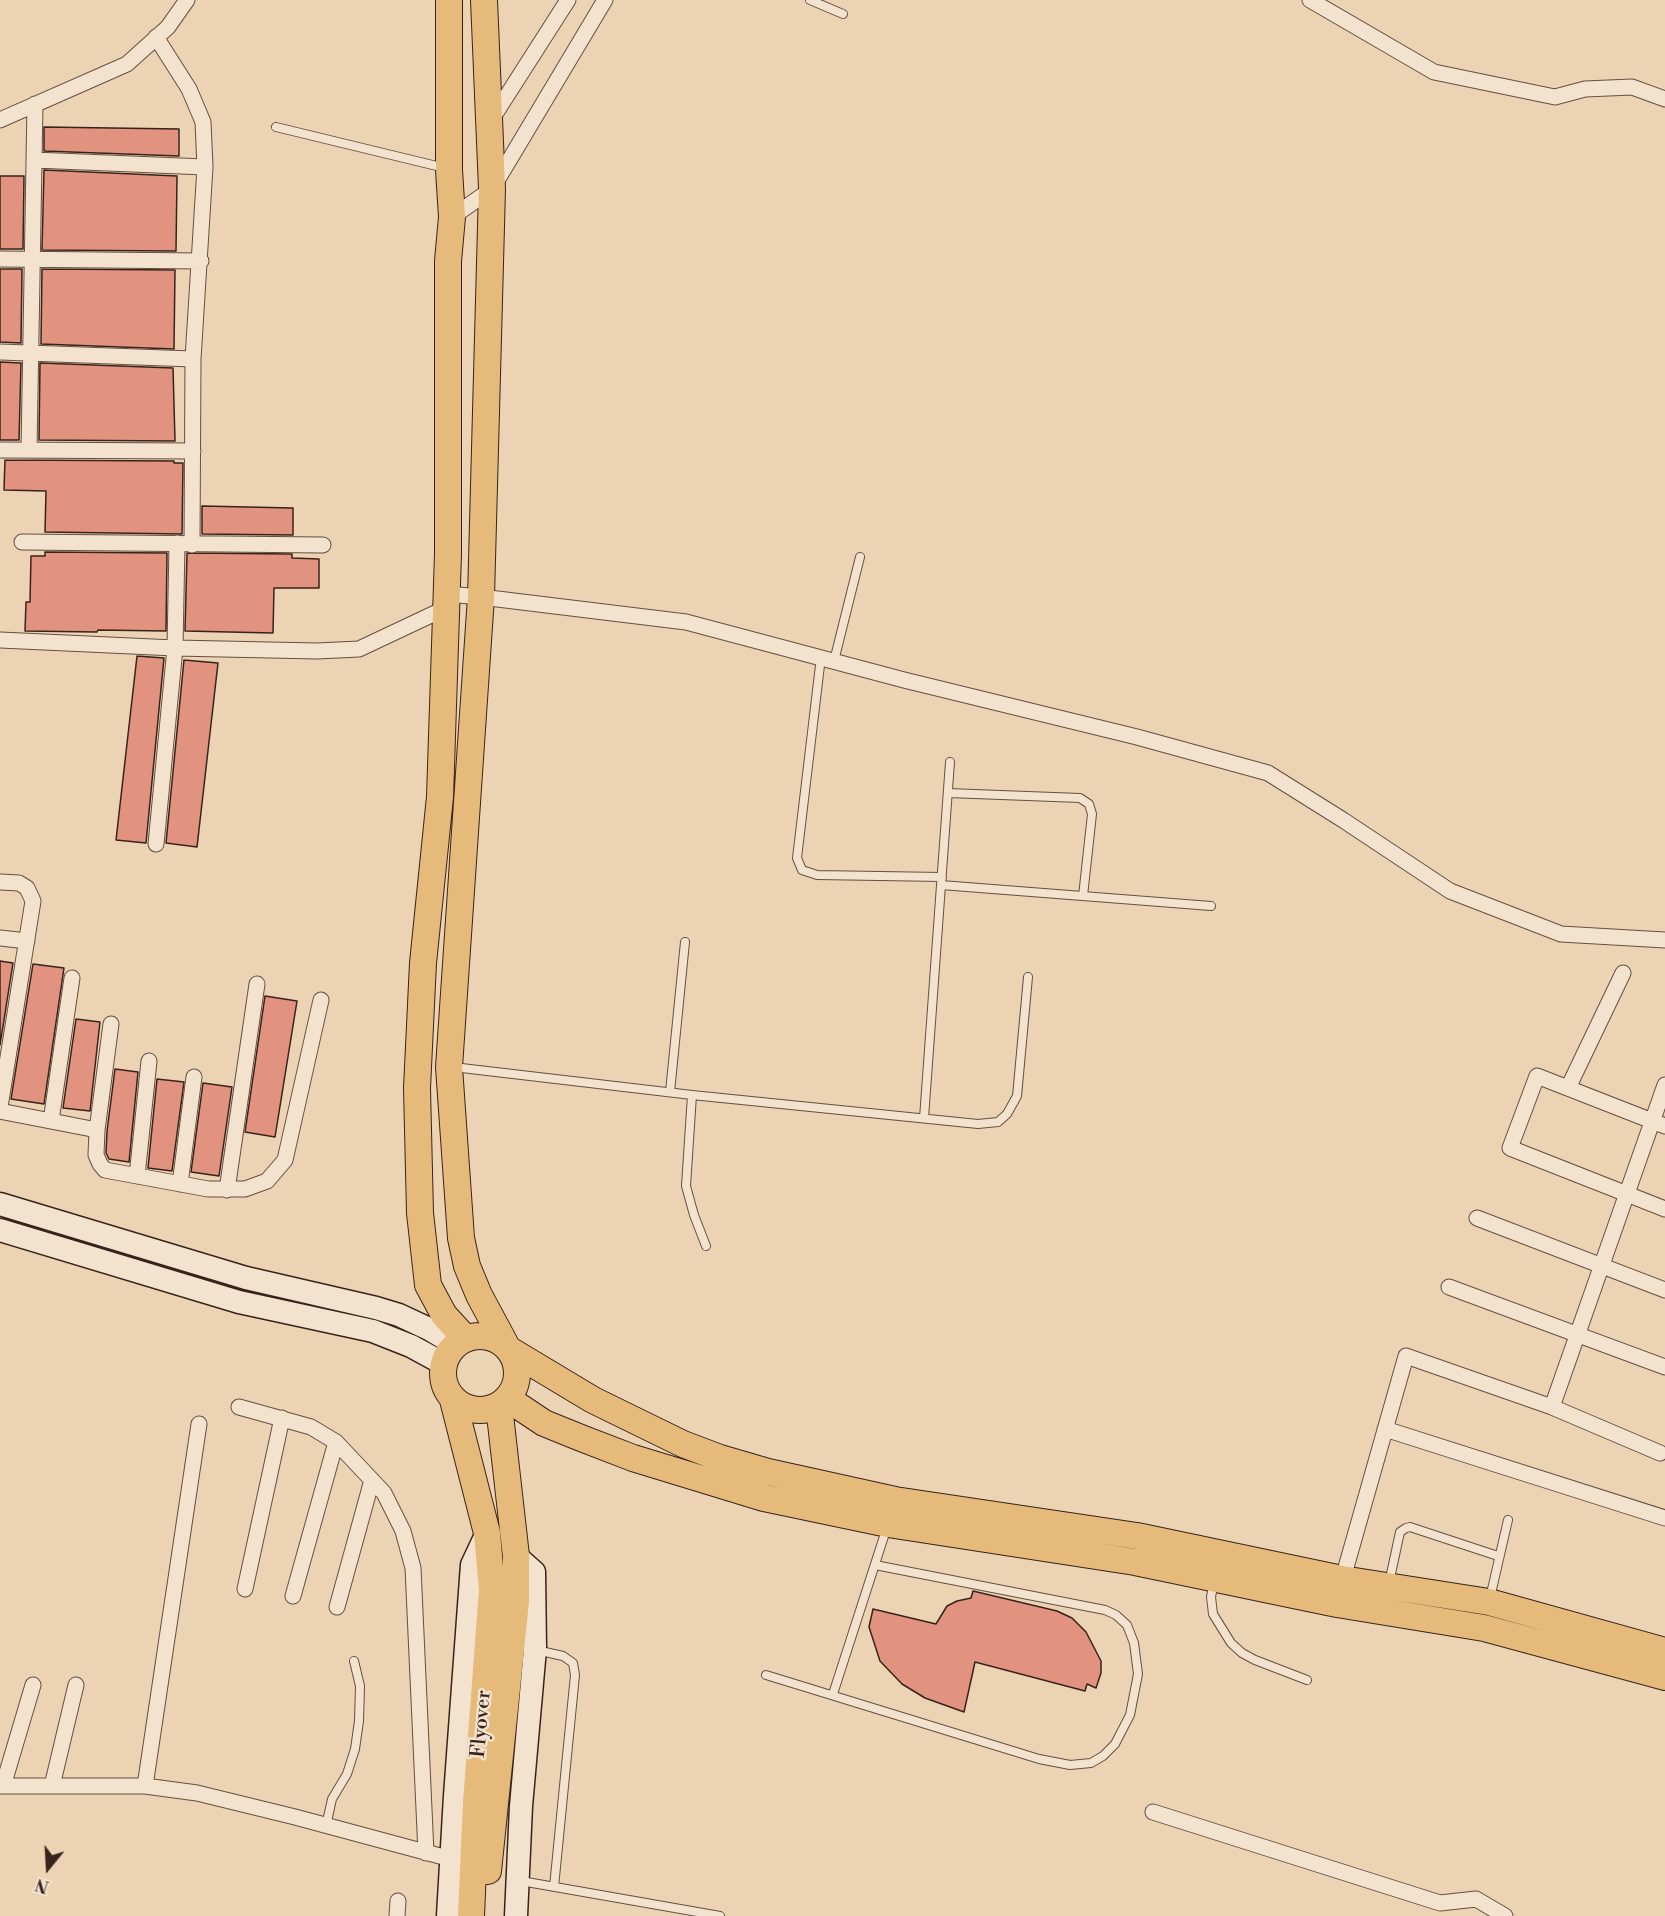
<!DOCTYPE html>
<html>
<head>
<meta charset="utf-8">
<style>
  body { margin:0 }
  #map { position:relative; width:1665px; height:1916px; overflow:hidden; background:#ebd3b3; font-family:"Libre Bodoni",serif }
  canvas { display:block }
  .north { position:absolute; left:18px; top:1838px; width:60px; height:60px; -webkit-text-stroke:4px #f2e2ce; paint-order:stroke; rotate:198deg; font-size:16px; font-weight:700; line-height:24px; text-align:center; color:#38231c }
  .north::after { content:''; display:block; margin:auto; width:21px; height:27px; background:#38231c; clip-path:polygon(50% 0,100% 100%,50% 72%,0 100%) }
</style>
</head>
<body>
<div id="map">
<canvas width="1665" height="1916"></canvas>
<div class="north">N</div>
</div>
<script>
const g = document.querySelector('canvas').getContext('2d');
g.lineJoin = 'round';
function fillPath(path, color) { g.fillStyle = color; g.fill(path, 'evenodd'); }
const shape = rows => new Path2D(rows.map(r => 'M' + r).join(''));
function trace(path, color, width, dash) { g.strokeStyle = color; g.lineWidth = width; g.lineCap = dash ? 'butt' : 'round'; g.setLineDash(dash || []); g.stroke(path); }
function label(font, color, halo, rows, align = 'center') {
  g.font = font + ' "Libre Bodoni",serif'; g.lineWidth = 5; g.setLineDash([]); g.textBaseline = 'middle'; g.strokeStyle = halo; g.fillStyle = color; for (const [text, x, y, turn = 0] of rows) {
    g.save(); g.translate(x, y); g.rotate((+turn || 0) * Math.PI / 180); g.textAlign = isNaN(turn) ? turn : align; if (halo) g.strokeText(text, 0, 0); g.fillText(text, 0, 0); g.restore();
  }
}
const building = shape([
  [44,127,179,129,179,156,44,151,44,127],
  [44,170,177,176,176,251,42,250,44,170],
  [0,176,24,176,23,249,0,249,0,176],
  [0,269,22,269,21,343,0,342,0,269],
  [42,269,175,270,174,349,41,344,42,269],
  [0,362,21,363,19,440,0,440,0,362],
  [40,363,173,368,175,441,39,440,40,363],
  [5,460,174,461,174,463,183,463,182,534,45,532,46,491,4,490,5,460],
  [202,506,293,508,293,535,202,534,202,506],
  [45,552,167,553,166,631,98,630,97,632,25,631,26,602,30,602,31,556,45,556,45,552],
  [187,553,292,554,292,558,319,559,319,588,274,588,273,633,185,631,187,553],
  [137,656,164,658,146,843,116,840,137,656],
  [184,660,218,663,197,847,166,843,184,660],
  [0,961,13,963,0,1045,0,961],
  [33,964,64,968,44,1104,11,1099,33,964],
  [265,996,297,1001,275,1137,245,1132,265,996],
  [76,1019,100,1022,90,1111,63,1108,76,1019],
  [115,1069,138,1072,129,1162,109,1159,106,1153,107,1131,115,1069],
  [157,1079,184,1082,172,1171,148,1168,157,1079],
  [203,1083,232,1087,219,1176,191,1172,203,1083],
  [973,1591,1057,1611,1072,1618,1086,1632,1101,1661,1101,1673,1096,1688,1087,1684,1085,1691,975,1662,964,1712,925,1698,902,1684,880,1661,869,1627,873,1609,936,1624,947,1606,957,1601,971,1598,973,1591]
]);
const lane = shape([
  [810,0,843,14],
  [276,127,445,168],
  [821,657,797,858,802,870,817,875,942,877],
  [834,661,860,557],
  [948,793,1080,798,1089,804,1092,814,1083,896],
  [941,885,1211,906],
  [453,1067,692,1095,978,1124,998,1122,1007,1114,1017,1096,1028,977],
  [670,1092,685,942],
  [692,1095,686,1186,694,1215,706,1246],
  [924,1118,950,762],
  [1214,1581,1211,1597,1213,1614,1231,1643,1242,1653,1255,1660,1307,1680],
  [1389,1583,1400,1532,1406,1528,1410,1527,1498,1556],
  [1490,1598,1508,1520],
  [536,1650,563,1656,573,1663,575,1675,554,1887],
  [766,1675,1039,1759,1070,1765,1091,1763,1103,1756,1115,1744,1130,1715,1138,1674,1134,1643,1127,1625,1116,1615,1105,1610,875,1565],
  [833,1694,887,1527],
  [326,1826,332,1799,347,1774,355,1749,359,1721,360,1686,354,1661],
  [521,1881,720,1916]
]);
const street = shape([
  [1310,0,1434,72,1555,97,1585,89,1632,87,1665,99],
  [156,37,189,89,203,122,205,167,193,359,192,545],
  [0,120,127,64,168,27,187,0],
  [490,122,568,0],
  [34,160,205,167],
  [452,217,492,189,605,0],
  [0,259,201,261],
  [0,352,193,359],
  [0,450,193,451],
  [29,450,35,104],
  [22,542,323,545],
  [447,594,481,597,686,622,904,680,1137,737,1268,773,1343,820,1450,891,1561,934,1665,940],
  [0,640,175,648,317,651,359,649,446,608],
  [156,844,175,648,177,543],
  [0,882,19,883,27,888,33,901,0,1107],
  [0,938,27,941],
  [111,1024,97,1130,96,1155,100,1164,105,1170,208,1189,245,1189,267,1181,285,1160,321,1000],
  [1568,1088,1623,973],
  [0,1111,97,1130],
  [51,1121,72,978],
  [1665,1126,1537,1076,1510,1148,1665,1209],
  [137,1176,149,1061],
  [180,1184,194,1077],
  [227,1190,257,984],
  [1477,1218,1665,1290],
  [1449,1287,1665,1367],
  [239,1407,311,1427,336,1442,384,1493,403,1531,413,1568,426,1853],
  [1552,1407,1665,1085],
  [1385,1429,1665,1518],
  [1341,1585,1406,1356,1552,1407,1660,1453],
  [245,1589,282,1418],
  [293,1596,336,1442],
  [337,1607,372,1480],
  [0,1786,145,1786,197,1793,295,1817,451,1859],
  [3,1786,33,1685],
  [52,1786,76,1685],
  [145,1786,199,1424],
  [1153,1812,1440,1903,1476,1899,1505,1916],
  [397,1916,398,1901]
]);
const secondary = shape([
  [0,1204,246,1278,376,1308,399,1315,429,1329,456,1345],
  [0,1230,239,1302,373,1331,411,1346,444,1364],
  [516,1556,534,1572,535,1649,521,1806,516,1916],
  [448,1916,455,1796,472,1565,487,1533]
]);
const primary = shape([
  [449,0,449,170,452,217,448,261,448,554,440,797,423,963,417,1088,420,1213,428,1285,444,1315,466,1339],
  [484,0,492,189,481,597,449,1067,461,1238,467,1266,479,1295,508,1349,593,1400,683,1444,720,1458,768,1472,895,1500,1137,1536,1342,1579,1489,1602,1665,1651],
  '443 1373a37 37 0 1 1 74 0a37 37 0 1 1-74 0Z',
  [508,1399,544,1423,581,1438,633,1458,764,1498,888,1524,1135,1562,1337,1604,1484,1628,1665,1677],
  [453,1400,487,1533,492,1590,476,1803,471,1916],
  [488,1871,516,1601,516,1556,499,1406]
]);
const streetNames = [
  ["Flyover",482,1724,-85]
];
fillPath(building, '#e19380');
trace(building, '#38231c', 1.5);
trace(lane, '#654f42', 10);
trace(street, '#654f42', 17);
trace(secondary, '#38231c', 25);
trace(primary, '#38231c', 28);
trace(lane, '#f2e2ce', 8);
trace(street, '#f2e2ce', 15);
trace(secondary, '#f2e2ce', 22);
trace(primary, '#e6ba7a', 26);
label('20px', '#38231c', '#f2e2ce', streetNames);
</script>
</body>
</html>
